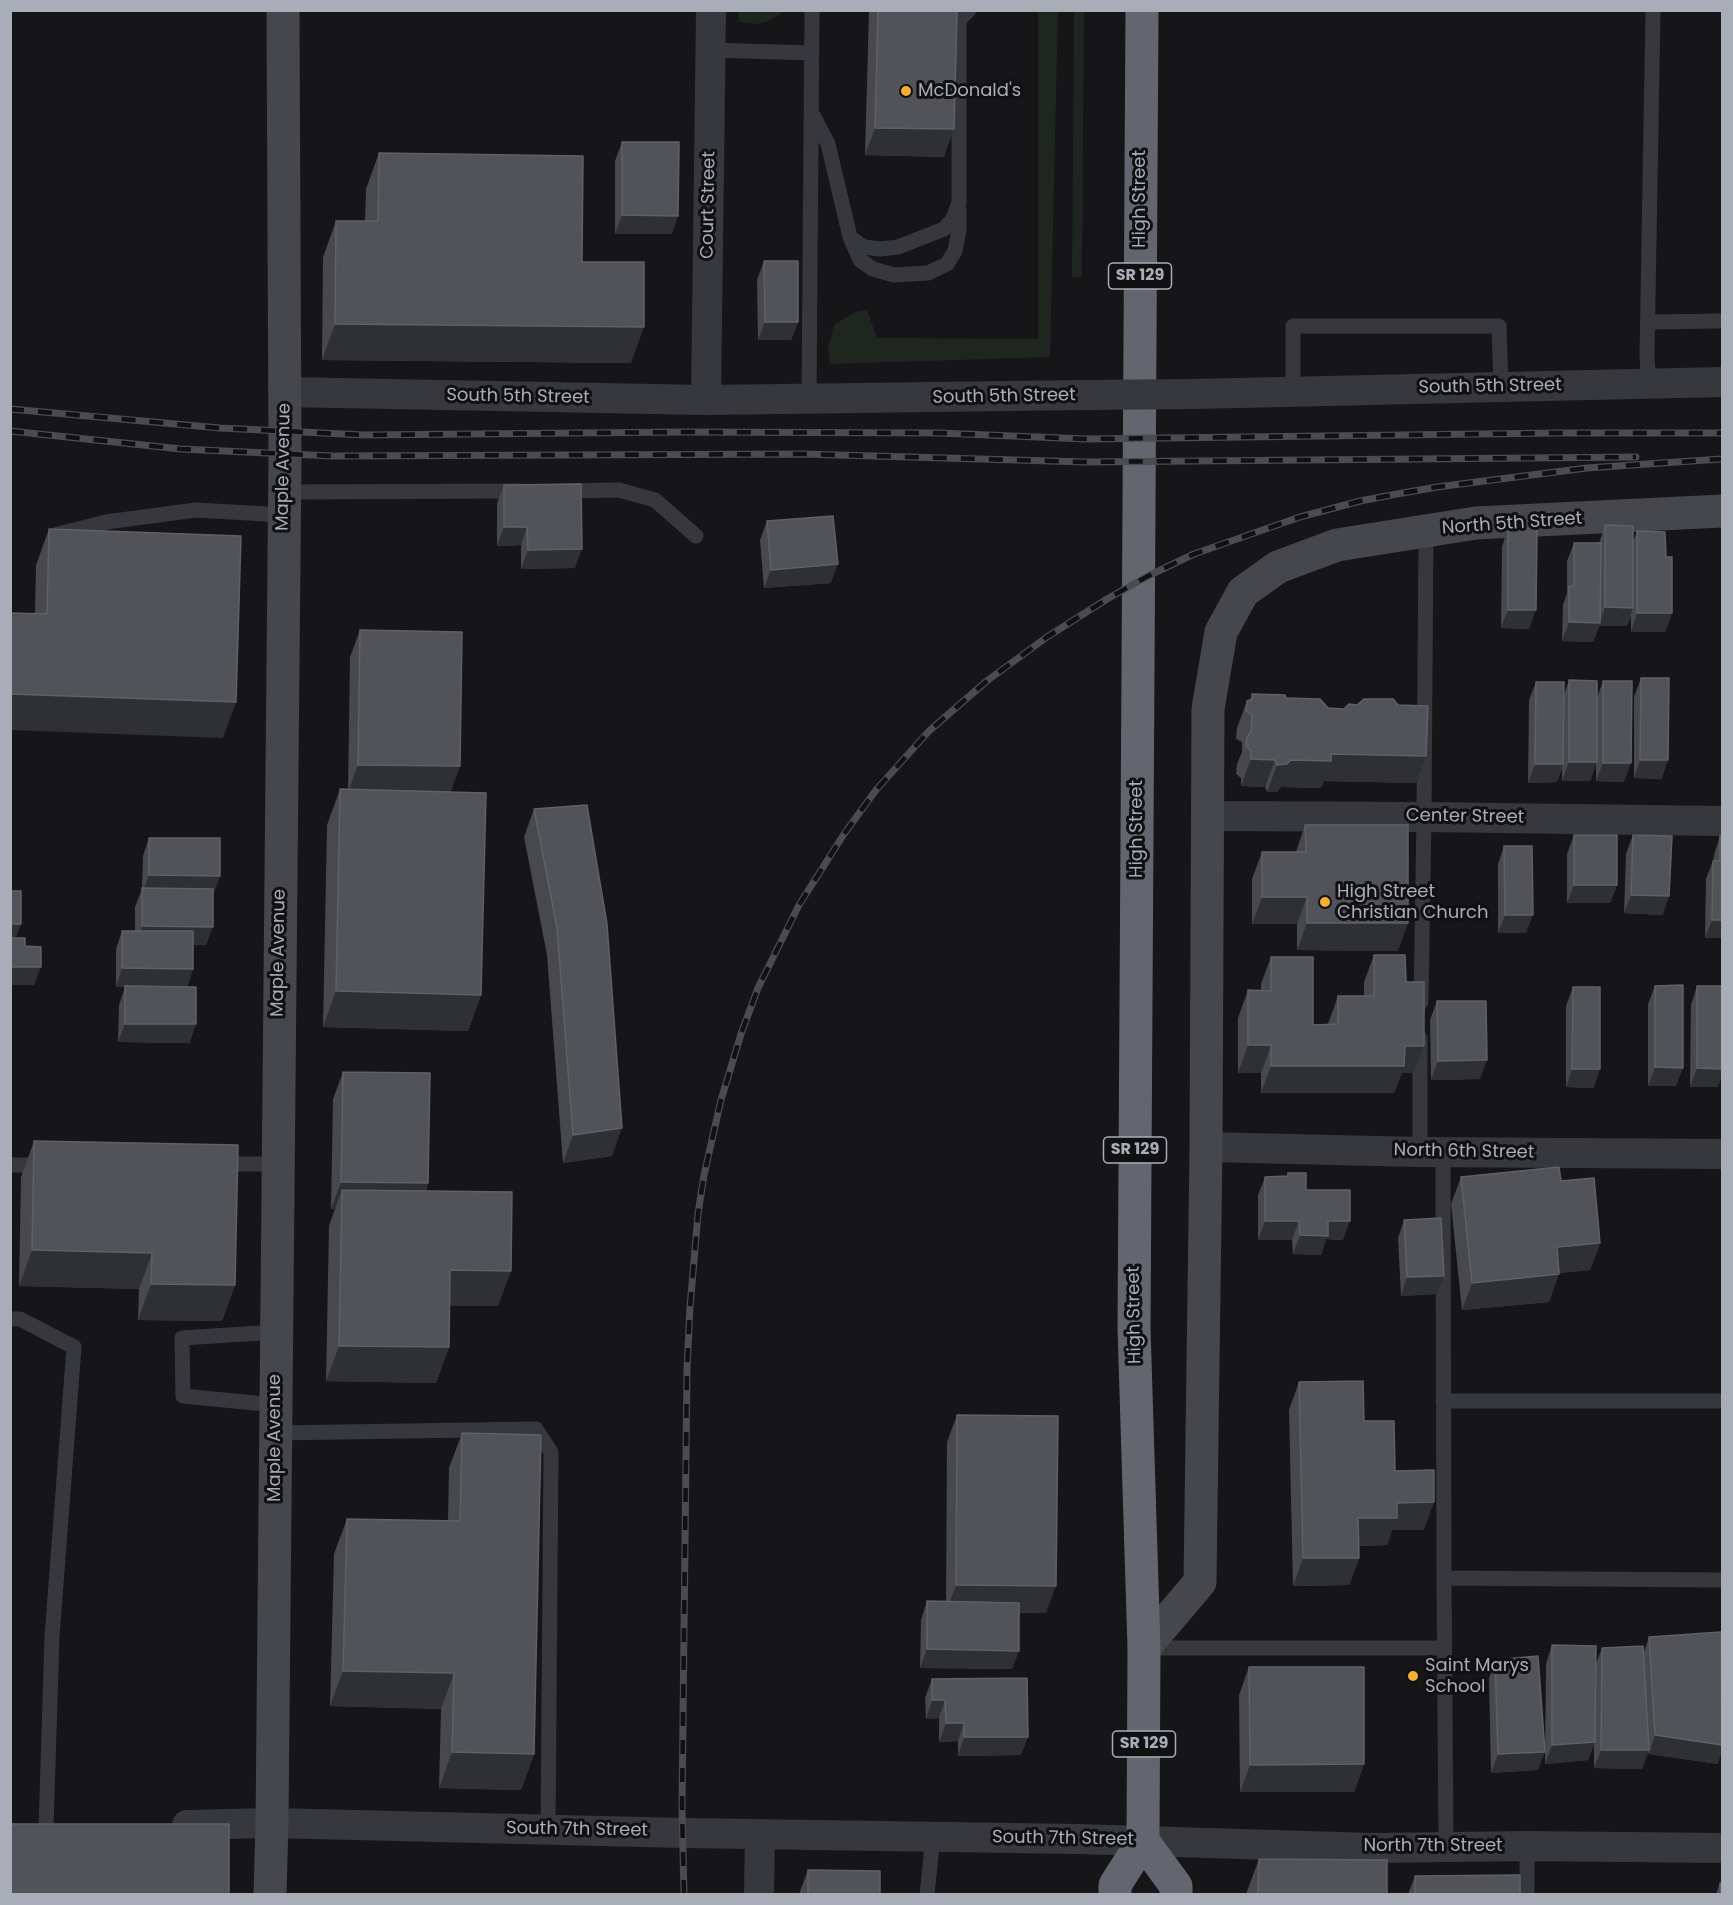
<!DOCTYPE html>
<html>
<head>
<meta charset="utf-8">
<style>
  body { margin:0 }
  #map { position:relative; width:1733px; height:1905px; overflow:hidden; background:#161618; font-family:Poppins,sans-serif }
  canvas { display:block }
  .frame { position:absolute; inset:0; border:12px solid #a8adb8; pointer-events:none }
</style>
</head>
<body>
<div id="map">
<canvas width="1733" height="1905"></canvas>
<div class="frame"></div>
</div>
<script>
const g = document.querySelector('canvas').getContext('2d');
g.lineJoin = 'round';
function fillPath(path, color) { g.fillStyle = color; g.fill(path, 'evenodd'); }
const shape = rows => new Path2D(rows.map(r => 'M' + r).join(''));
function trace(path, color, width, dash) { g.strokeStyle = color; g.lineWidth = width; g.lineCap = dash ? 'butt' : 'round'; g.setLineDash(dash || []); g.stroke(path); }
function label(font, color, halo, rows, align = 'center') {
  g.font = font + ' Poppins,sans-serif'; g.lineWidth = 6; g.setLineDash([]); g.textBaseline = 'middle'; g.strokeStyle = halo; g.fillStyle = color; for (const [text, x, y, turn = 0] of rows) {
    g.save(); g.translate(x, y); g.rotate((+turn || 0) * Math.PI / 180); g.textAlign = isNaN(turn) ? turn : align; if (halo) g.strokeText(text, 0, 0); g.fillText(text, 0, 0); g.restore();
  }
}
const green = shape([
  [1084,10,1082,277,1072,277,1074,11],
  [739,11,739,10,782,11,779,15,769,21,758,24,739,22],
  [1038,11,1058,11,1050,357,830,364,828,347,834,325,855,312,867,310,877,338,1038,339]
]);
const lane = shape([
  [711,50,812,53],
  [813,115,828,144,850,237,860,260,873,269,894,275,928,273,947,264,955,251,959,230,959,209],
  [850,237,864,247,880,249,898,247,944,229,953,219,959,202,959,20,969,10],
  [1648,322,1722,321],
  [1649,383,1647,357,1653,10],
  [1293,391,1293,326,1499,326,1501,387],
  [809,400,812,10],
  [562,491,619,490,655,500,696,536],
  [283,492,520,491],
  [58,534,106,522,196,510,283,515],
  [1421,1002,1424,817,1426,531],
  [1420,1038,1420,1152],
  [1443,1152,1444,1578,1446,1847],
  [217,1164,277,1164],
  [10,1165,43,1165],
  [10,1319,20,1319,74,1347,52,1637,46,1828],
  [1443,1401,1722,1401],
  [275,1405,183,1396,182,1338,276,1332],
  [275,1433,536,1429,551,1452,548,1829],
  [1444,1578,1722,1580],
  [1147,1648,1444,1648],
  [927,1894,933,1837],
  [1527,1894,1527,1846]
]);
const street = shape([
  [285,392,706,400,1085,395],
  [1194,394,1722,382],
  [706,400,711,10],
  [1208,816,1424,817,1722,821],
  [1206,1147,1420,1152,1722,1154],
  [187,1825,272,1823,684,1833,1077,1839,1373,1848,1527,1846,1722,1848],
  [759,1894,760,1834]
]);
const secondary = shape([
  [1144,1648,1200,1582,1206,1147,1208,709,1221,632,1243,592,1278,567,1337,545,1476,523,1722,511],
  [270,1894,272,1823,285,455,283,10]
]);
const highway = shape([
  [1143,1841,1176,1886,1176,1894],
  [1115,1894,1115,1885,1143,1841,1144,1648,1134,1328,1142,10]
]);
const rail = shape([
  [10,409,220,428,364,435,682,432,939,433,1086,439,1558,433,1722,433],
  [10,431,181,449,332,456,803,454,1086,462,1636,457],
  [684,1894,682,1806,687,1369,690,1307,698,1214,704,1175,721,1100,741,1034,758,988,799,905,844,834,876,790,929,731,988,680,1047,637,1107,599,1148,576,1194,554,1300,517,1360,501,1397,494,1437,487,1587,468,1722,459]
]);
const streetBridge = shape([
  [1085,395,1194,394]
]);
const wall = shape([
  [869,10,957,10,944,157,865,155],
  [622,142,672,234,615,234,615,161],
  [379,153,582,262,631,363,322,360,323,257,336,221,365,221,366,189],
  [764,261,798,322,791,340,758,340,757,280],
  [504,485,575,568,521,569,521,545,497,546,497,503],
  [767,521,831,583,764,588,760,540],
  [1605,525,1633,542,1637,531,1666,557,1672,613,1665,632,1631,632,1631,616,1627,626,1599,626,1593,642,1562,641,1563,605,1567,593,1567,561,1574,543,1599,543],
  [1508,528,1529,629,1501,628,1502,547],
  [49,529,223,738,35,614,36,565],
  [360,630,451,792,481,995,468,1031,323,1027,327,825,340,789,348,790,350,657],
  [1641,678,1662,779,1634,778,1634,697],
  [1569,680,1597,698,1603,681,1624,782,1596,781,1596,764,1590,781,1562,781,1562,768,1557,782,1528,783,1529,700,1536,682,1564,695],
  [1252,694,1286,698,1328,708,1416,783,1324,781,1321,788,1281,787,1277,792,1267,792,1265,787,1241,786,1241,778,1236,774,1237,764,1242,752,1242,742,1236,739,1237,728,1247,701,1251,699],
  [534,809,612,1156,563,1163,547,955,524,837],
  [1305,825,1398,951,1297,950,1297,924,1252,924,1252,879,1262,852,1296,852],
  [1574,835,1617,885,1610,903,1567,903,1567,854],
  [1633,835,1663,915,1624,913,1626,854],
  [1720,836,1722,938,1705,938,1706,879,1713,861,1714,855],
  [149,838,220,876,213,894,206,945,193,945,193,969,187,987,190,1043,118,1042,119,1005,125,987,116,987,116,949,122,931,135,931,135,907,142,889,143,856],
  [1504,846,1526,933,1498,933,1498,864],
  [1374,955,1406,982,1424,1046,1414,1073,1402,1073,1394,1093,1261,1093,1261,1073,1238,1073,1238,1018,1248,990,1261,991,1261,984,1271,957,1313,1025,1328,1024,1338,996,1364,996,1364,982],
  [1655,986,1676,1086,1648,1086,1648,1004],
  [1697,986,1718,1087,1690,1087,1691,1005],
  [1573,987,1594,1088,1566,1087,1566,1006],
  [1437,1001,1480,1079,1431,1080,1430,1020],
  [343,1072,428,1183,426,1191,498,1306,449,1306,449,1347,436,1383,326,1381,329,1226,335,1209,331,1209,333,1099],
  [34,1141,235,1285,222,1321,138,1320,139,1289,19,1286,21,1177],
  [1288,1173,1306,1190,1343,1240,1326,1239,1321,1255,1293,1254,1292,1240,1258,1240,1258,1195,1265,1177,1287,1176],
  [1461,1177,1561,1181,1600,1243,1590,1270,1559,1273,1549,1302,1462,1310,1451,1204],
  [1404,1220,1437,1294,1401,1296,1398,1238],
  [1299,1382,1364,1421,1395,1471,1424,1530,1392,1530,1387,1545,1359,1546,1359,1558,1349,1585,1293,1586,1289,1410],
  [957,1415,1046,1613,1019,1613,1012,1669,920,1668,921,1620,927,1601,946,1602,947,1442],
  [462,1433,534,1754,521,1790,439,1788,441,1709,330,1706,334,1554,347,1519,448,1521,449,1468],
  [1649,1637,1718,1764,1649,1754,1648,1752,1642,1769,1594,1768,1594,1743,1588,1760,1545,1764,1546,1664,1552,1645,1596,1664,1602,1648,1644,1652],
  [1495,1660,1538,1770,1491,1773,1489,1679],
  [1249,1667,1364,1764,1354,1792,1240,1792,1239,1695],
  [932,1679,1021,1755,958,1756,958,1741,939,1742,939,1718,926,1719,925,1698],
  [1259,1859,1387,1894,1246,1894],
  [808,1870,880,1894,799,1894],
  [1415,1876,1520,1894,1408,1894],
  [1720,1883,1722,1894,1716,1894]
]);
const shadedWall = shape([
  [875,128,954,129,944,157,865,155],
  [622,215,678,216,672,234,615,234],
  [765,322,798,322,791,340,758,340],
  [335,324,644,327,631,363,322,360],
  [504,527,527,527,521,545,497,546],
  [582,549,575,568,521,569,528,550],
  [838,564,831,583,764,588,771,570],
  [1605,607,1633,608,1627,626,1599,626,1593,642,1562,641,1569,622,1600,623],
  [1508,610,1536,610,1529,629,1501,628],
  [1637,613,1672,613,1665,632,1631,632],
  [10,694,236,702,223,738,10,730],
  [1331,754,1426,756,1416,783,1324,781,1321,788,1281,787,1277,792,1267,792,1277,765,1291,760],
  [1251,759,1275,760,1265,787,1241,786],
  [1640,760,1668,760,1662,779,1634,778],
  [1569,762,1597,762,1590,781,1562,781],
  [1603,763,1631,763,1624,782,1596,781],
  [1535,764,1563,764,1557,782,1528,783],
  [358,765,460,766,450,794,348,792],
  [149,875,220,876,213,895,142,894],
  [1574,885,1617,885,1610,903,1567,903],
  [1631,895,1669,896,1663,915,1624,913],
  [1262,897,1307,897,1297,924,1252,924],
  [1505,915,1533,915,1526,933,1498,933],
  [1712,920,1722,920,1722,938,1705,938],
  [1307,923,1408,923,1398,951,1297,950],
  [10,924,21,924,14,943,10,943],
  [142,926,213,927,206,945,135,945],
  [10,967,41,967,34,985,10,985],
  [122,968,193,969,187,988,116,987],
  [336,991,481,995,468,1031,323,1027],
  [125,1024,196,1024,190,1043,118,1042],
  [1248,1045,1271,1045,1261,1073,1238,1073],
  [1405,1046,1424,1046,1414,1073,1402,1073,1394,1093,1261,1093,1271,1066],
  [1487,1060,1480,1079,1431,1080,1438,1061],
  [1655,1067,1683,1068,1676,1086,1648,1086],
  [1697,1068,1722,1069,1722,1075,1718,1087,1690,1087],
  [1572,1069,1600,1069,1594,1088,1566,1087],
  [622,1128,612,1156,563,1163,573,1135],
  [341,1182,428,1183,418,1211,342,1190,335,1209,331,1209],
  [1265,1221,1299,1221,1292,1240,1258,1240],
  [1328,1221,1350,1221,1343,1240,1326,1239,1321,1255,1293,1254,1300,1235],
  [1600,1243,1590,1270,1547,1274,1557,1247],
  [32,1250,152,1253,139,1289,19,1286],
  [450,1270,511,1271,498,1306,437,1306],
  [1559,1274,1549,1302,1462,1310,1472,1283],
  [1444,1276,1437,1294,1401,1296,1407,1277],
  [151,1284,235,1285,222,1321,138,1320],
  [339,1346,449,1347,436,1383,326,1381],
  [1434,1502,1424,1530,1392,1530,1387,1545,1348,1546,1358,1518,1397,1503],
  [1303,1558,1359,1558,1349,1585,1293,1586],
  [956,1585,1056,1586,1046,1613,946,1612],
  [927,1649,1019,1651,1012,1669,920,1668],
  [343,1671,454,1673,441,1709,330,1706],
  [932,1700,945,1700,939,1718,926,1719],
  [946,1723,964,1723,958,1741,939,1742],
  [1655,1735,1722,1745,1722,1750,1718,1764,1649,1754],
  [964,1737,1028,1737,1021,1755,958,1756],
  [1595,1742,1588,1760,1545,1764,1552,1745],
  [1601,1750,1649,1750,1642,1769,1594,1768],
  [452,1752,534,1754,521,1790,439,1788],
  [1545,1752,1538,1770,1491,1773,1498,1754],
  [1364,1764,1354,1792,1240,1792,1250,1765]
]);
const building = shape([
  [878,10,957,10,954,129,875,128,878,10],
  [622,142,679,142,678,216,622,215,622,142],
  [379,153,583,156,582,262,644,262,644,327,335,324,336,221,378,221,379,153],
  [764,261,798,261,798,322,765,322,764,261],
  [581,484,582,549,528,550,527,527,504,527,504,485,581,484],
  [833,516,838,564,771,570,767,521,833,516],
  [1605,525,1633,526,1633,608,1605,607,1605,525],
  [1508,528,1537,528,1536,610,1508,610,1508,528],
  [49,529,241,536,236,702,10,694,10,613,47,614,49,529],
  [1637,531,1665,532,1666,557,1672,557,1672,613,1637,613,1637,531],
  [1574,543,1601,543,1600,623,1569,622,1569,586,1574,586,1574,543],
  [360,630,462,632,460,766,358,765,360,630],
  [1641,678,1669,678,1668,760,1640,760,1641,678],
  [1569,680,1597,681,1597,762,1569,762,1569,680],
  [1603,681,1632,681,1631,763,1603,763,1603,681],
  [1536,682,1564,682,1563,764,1535,764,1536,682],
  [1252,694,1285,695,1286,698,1320,699,1328,708,1344,709,1349,704,1357,705,1364,699,1393,699,1398,705,1428,706,1426,756,1331,754,1331,761,1291,760,1287,764,1277,765,1275,760,1251,759,1251,751,1246,746,1247,737,1251,732,1252,715,1246,711,1247,701,1252,699,1252,694],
  [340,789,486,793,481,995,336,991,340,789],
  [587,805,607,924,622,1128,573,1135,557,928,534,809,587,805],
  [1305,825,1408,825,1408,923,1307,923,1307,897,1262,897,1262,852,1306,852,1305,825],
  [1574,835,1617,835,1617,885,1574,885,1574,835],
  [1633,835,1672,836,1669,896,1631,895,1633,835],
  [1720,836,1722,836,1722,920,1712,920,1713,861,1720,861,1720,836],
  [149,838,220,838,220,876,149,875,149,838],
  [1504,846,1532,846,1533,915,1505,915,1504,846],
  [142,888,213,889,213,927,142,926,142,888],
  [10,891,21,891,21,924,10,924,10,891],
  [122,931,193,931,193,969,122,968,122,931],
  [10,938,25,938,25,946,41,947,41,967,10,967,10,938],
  [1374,955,1405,955,1406,982,1424,982,1424,1046,1405,1046,1404,1066,1271,1066,1271,1045,1248,1045,1248,990,1271,991,1271,957,1313,957,1313,1025,1338,1024,1338,996,1374,996,1374,955],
  [1683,985,1683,1068,1655,1067,1655,986,1683,985],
  [125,986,196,987,196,1024,125,1024,125,986],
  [1697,986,1722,986,1722,1069,1697,1068,1697,986],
  [1573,987,1600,987,1600,1069,1572,1069,1573,987],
  [1437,1001,1486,1001,1487,1060,1438,1061,1437,1001],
  [343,1072,430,1073,428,1183,341,1182,343,1072],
  [34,1141,238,1145,235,1285,151,1284,152,1253,32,1250,34,1141],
  [1559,1167,1561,1181,1594,1178,1600,1243,1557,1247,1559,1274,1472,1283,1461,1177,1559,1167],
  [1288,1173,1306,1173,1306,1190,1350,1190,1350,1221,1328,1221,1328,1236,1300,1235,1299,1221,1265,1221,1265,1177,1288,1176,1288,1173],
  [342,1190,512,1192,511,1271,450,1270,449,1347,339,1346,342,1190],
  [1441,1218,1444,1276,1407,1277,1404,1220,1441,1218],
  [1363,1381,1364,1421,1394,1421,1395,1471,1434,1470,1434,1502,1397,1503,1397,1518,1358,1518,1359,1558,1303,1558,1299,1382,1363,1381],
  [957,1415,1058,1416,1056,1586,956,1585,957,1415],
  [462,1433,541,1435,534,1754,452,1752,454,1673,343,1671,347,1519,460,1521,462,1433],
  [927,1601,1019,1603,1019,1651,927,1649,927,1601],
  [1721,1632,1722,1745,1655,1735,1649,1637,1721,1632],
  [1552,1645,1596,1646,1595,1742,1552,1745,1552,1645],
  [1643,1646,1649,1750,1601,1750,1602,1648,1643,1646],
  [1538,1656,1545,1752,1498,1754,1495,1660,1538,1656],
  [1249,1667,1364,1667,1364,1764,1250,1765,1249,1667],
  [1027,1678,1028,1737,964,1737,964,1723,946,1723,945,1700,932,1700,932,1679,1027,1678],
  [10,1824,229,1824,229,1894,10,1894,10,1824],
  [1259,1859,1387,1860,1387,1894,1258,1894,1259,1859],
  [808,1870,880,1871,880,1894,808,1894,808,1870],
  [1520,1875,1520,1894,1415,1894,1415,1876,1520,1875],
  [1720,1883,1722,1883,1722,1894,1721,1894,1720,1883]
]);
const markers = [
  [906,91,6,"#f2b134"],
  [1325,902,6,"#f2b134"],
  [1413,1676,6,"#f2b134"]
];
const shields = [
  [1140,276,63],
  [1135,1150,63],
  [1144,1744,63]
];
const shieldNames = [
  ["SR 129",1140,276],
  ["SR 129",1135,1150],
  ["SR 129",1144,1744]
];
const poiNames = [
  ["McDonald's",918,91],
  ["High Street",1337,892],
  ["Christian Church",1337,913],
  ["Saint Marys",1425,1666],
  ["School",1425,1687]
];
const streetNames = [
  ["High Street",1140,199,-90],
  ["Court Street",709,205,-89],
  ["South 5th Street",1490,387,-1],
  ["South 5th Street",518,397,1],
  ["South 5th Street",1004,397,-1],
  ["Maple Avenue",284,467,-89],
  ["North 5th Street",1512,524,-4],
  ["Center Street",1465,817,1],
  ["High Street",1137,829,-90],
  ["Maple Avenue",279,953,-89],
  ["North 6th Street",1464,1152,1],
  ["High Street",1135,1315,-91],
  ["Maple Avenue",275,1438,-90],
  ["South 7th Street",577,1830,1],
  ["South 7th Street",1063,1839,1],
  ["North 7th Street",1433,1846]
];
fillPath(green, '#1e261f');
trace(lane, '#37383d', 15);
trace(street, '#37383d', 30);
trace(secondary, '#45474d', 33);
trace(highway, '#63666e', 33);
trace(rail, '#4a4c52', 7);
trace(rail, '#111113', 4.5, [14]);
trace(streetBridge, '#37383d', 30);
fillPath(wall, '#47494d');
fillPath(shadedWall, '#2f3033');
fillPath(building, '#525359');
trace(building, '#5f6168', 1.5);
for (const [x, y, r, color] of markers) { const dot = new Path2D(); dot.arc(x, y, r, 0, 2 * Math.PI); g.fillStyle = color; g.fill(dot); trace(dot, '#111113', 2); }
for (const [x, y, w] of shields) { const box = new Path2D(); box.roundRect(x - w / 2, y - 13, w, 26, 4.5); g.fillStyle = '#111113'; g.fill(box); trace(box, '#a8adb8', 1.5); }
label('bold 16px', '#a8adb8', null, shieldNames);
label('18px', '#a8adb8', '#111113', poiNames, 'left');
label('18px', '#a8adb8', '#111113', streetNames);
</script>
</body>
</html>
